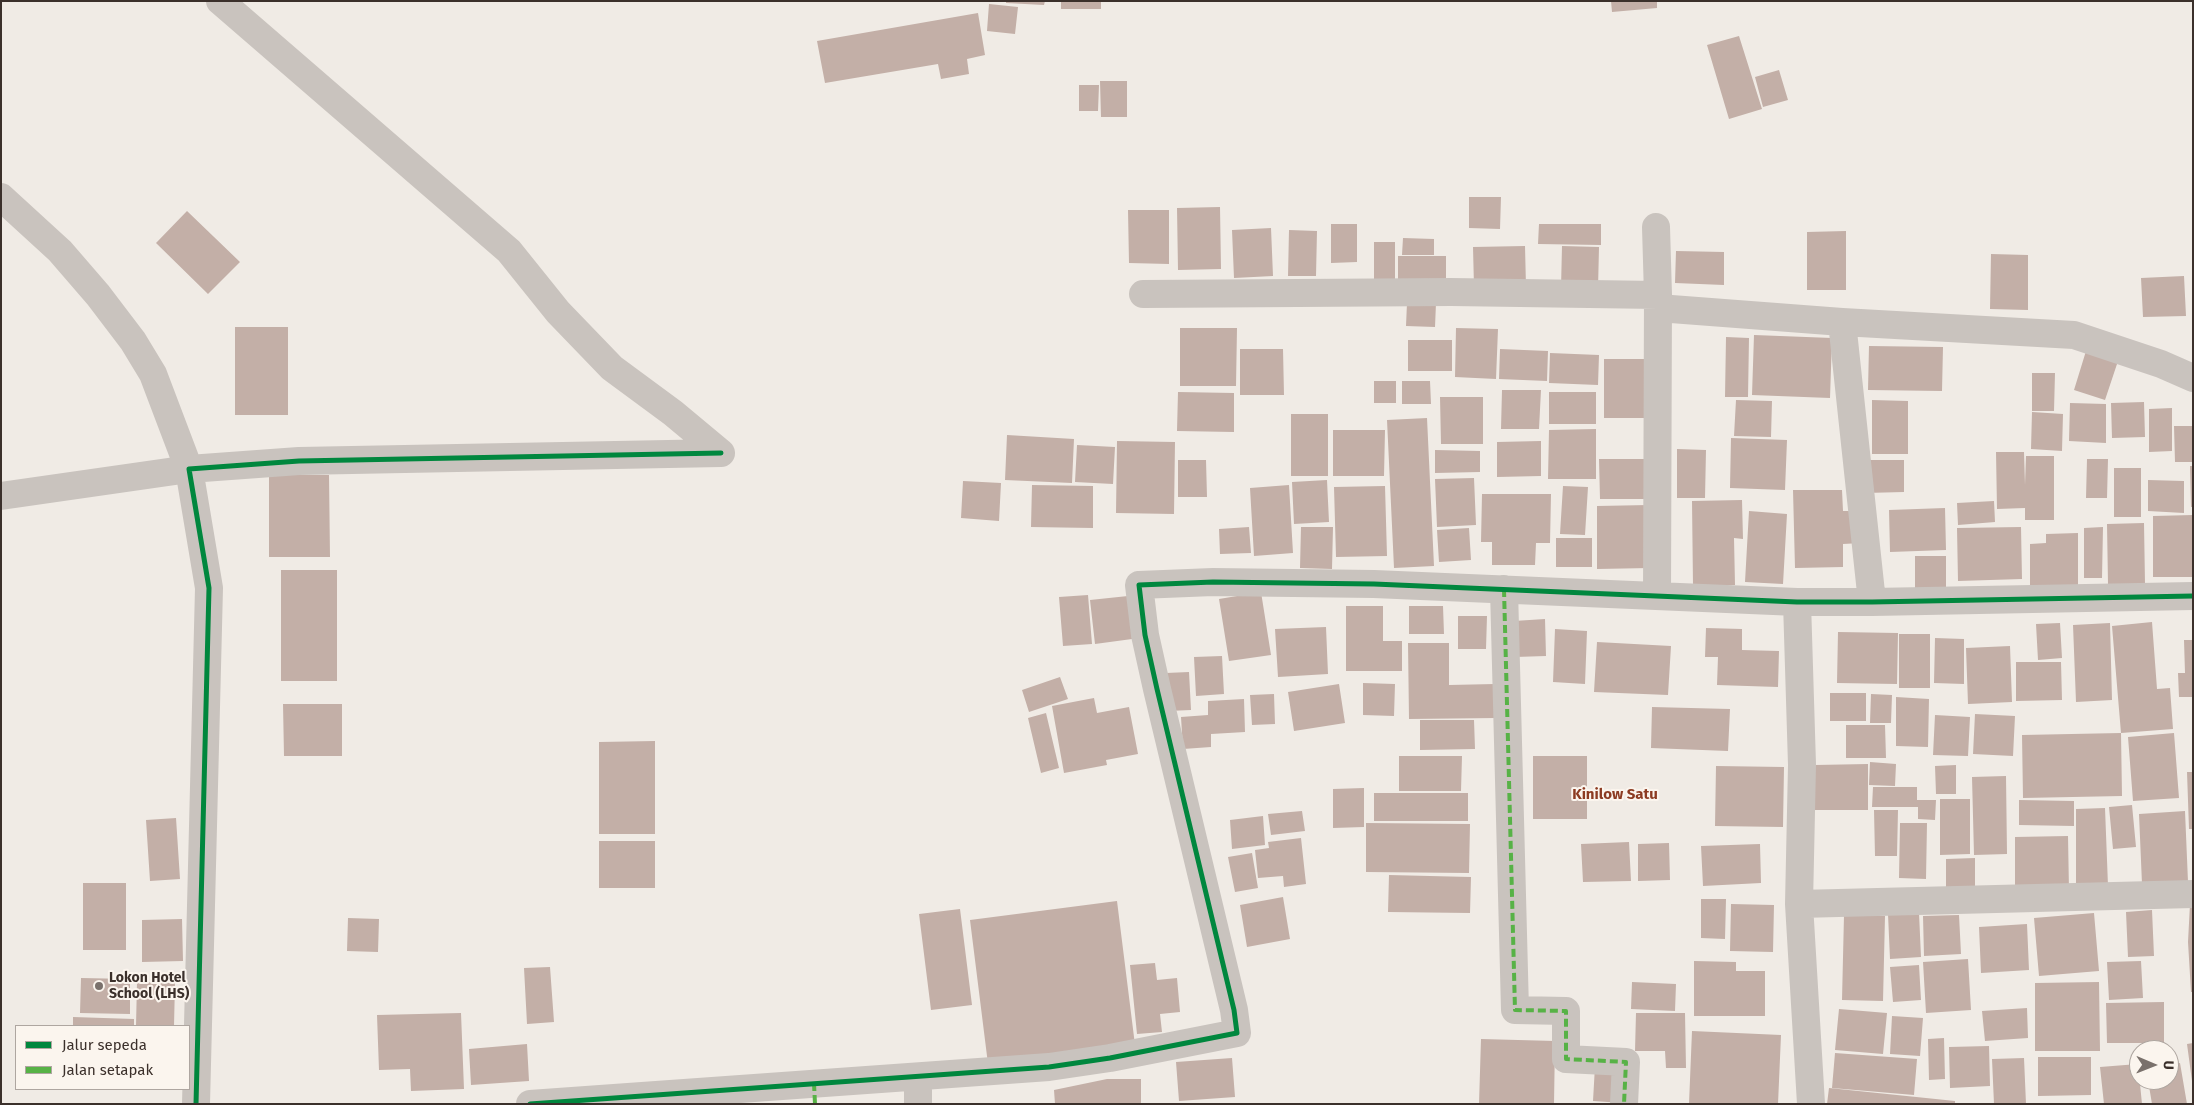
<!DOCTYPE html>
<html>
<head>
<meta charset="utf-8">
<style>
  body { margin:0 }
  #map { position:relative; width:2194px; height:1105px; overflow:hidden; background:#f0ebe5; font-family:"Fira Sans",sans-serif }
  canvas { display:block }
  .frame { position:absolute; inset:0; border:2px solid #3b302b; pointer-events:none }
  .legend { position:absolute; left:15px; top:1025px; width:175px; height:65px; box-sizing:border-box; background:#fbf5ee; border:1px solid #aea6a0; margin:0; padding:6px 9px; list-style:none; font-size:15px; color:#3b302b }
  .legend li { display:flex; align-items:center; gap:10px; height:25px }
  .legend b { width:25px; border:1px solid #aea6a0 }
  .north { position:absolute; left:2129px; top:1040px; width:50px; height:50px; box-sizing:border-box; background:#fbf5ee; border:1px solid #aea6a0; border-radius:50%; rotate:91deg; font-size:14px; font-weight:700; line-height:20px; text-align:center; color:#3b302b }
  .north::after { content:''; display:block; margin:auto; width:18px; height:22px; background:#7a716c; clip-path:polygon(50% 0,100% 100%,50% 72%,0 100%) }
</style>
</head>
<body>
<div id="map">
<canvas width="2194" height="1105"></canvas>
<div class="frame"></div>
<ul class="legend">
<li><b style="height:6px;background:#00873e"></b>Jalur sepeda</li>
<li><b style="height:6px;background:#57b246"></b>Jalan setapak</li>
</ul>
<div class="north">U</div>
</div>
<script>
const g = document.querySelector('canvas').getContext('2d');
g.lineJoin = 'round';
function fillPath(path, color) { g.fillStyle = color; g.fill(path, 'evenodd'); }
const shape = rows => new Path2D(rows.map(r => 'M' + r).join(''));
function trace(path, color, width, dash) { g.strokeStyle = color; g.lineWidth = width; g.lineCap = dash ? 'butt' : 'round'; g.setLineDash(dash || []); g.stroke(path); }
function label(font, color, halo, rows, align = 'center') {
  g.font = font + ' "Fira Sans",sans-serif'; g.lineWidth = 4; g.setLineDash([]); g.textBaseline = 'middle'; g.strokeStyle = halo; g.fillStyle = color; for (const [text, x, y, turn = 0] of rows) {
    g.save(); g.translate(x, y); g.rotate((+turn || 0) * Math.PI / 180); g.textAlign = isNaN(turn) ? turn : align; if (halo) g.strokeText(text, 0, 0); g.fillText(text, 0, 0); g.restore();
  }
}
const building = shape([
  [1006,1,1045,1,1044,5,1006,3],
  [1061,1,1101,1,1101,9,1061,9],
  [1611,1,1657,1,1657,8,1612,12],
  [989,4,1018,7,1015,34,987,31],
  [978,13,985,55,967,59,969,74,941,79,938,64,825,83,817,41],
  [1739,36,1762,109,1729,119,1707,45],
  [1779,70,1788,100,1763,107,1755,77],
  [1100,81,1127,81,1127,117,1101,117],
  [1079,85,1099,85,1098,111,1079,111],
  [1469,197,1501,197,1500,229,1469,228],
  [1220,207,1221,269,1178,270,1177,208],
  [1128,210,1169,210,1169,264,1129,263],
  [187,211,240,262,208,294,156,243],
  [1331,224,1357,224,1357,262,1331,263],
  [1539,224,1601,224,1601,245,1538,244],
  [1271,228,1273,276,1234,278,1232,230],
  [1289,230,1317,231,1316,276,1288,276],
  [1846,231,1846,290,1807,290,1807,232],
  [1403,238,1434,239,1434,255,1402,255],
  [1374,242,1395,242,1395,287,1374,287],
  [1525,246,1526,287,1474,287,1473,247],
  [1562,246,1599,247,1598,289,1561,288],
  [1676,251,1724,252,1724,285,1675,283],
  [1991,254,2028,255,2028,310,1990,309],
  [1398,256,1446,256,1446,282,1398,282],
  [2184,276,2186,316,2143,317,2141,278],
  [1407,303,1436,303,1435,327,1406,326],
  [235,327,288,327,288,415,235,415],
  [1180,328,1237,328,1236,386,1180,386],
  [1456,328,1498,329,1496,379,1455,377],
  [1754,335,1832,338,1830,398,1752,395],
  [1726,337,1749,338,1748,397,1725,397],
  [1408,340,1452,340,1452,371,1408,371],
  [1869,346,1943,347,1942,391,1868,390],
  [1240,349,1283,349,1284,395,1240,395],
  [1500,349,1548,351,1547,381,1499,379],
  [2086,351,2118,361,2105,400,2074,390],
  [1550,353,1599,355,1598,385,1549,383],
  [1604,359,1652,359,1653,418,1604,418],
  [2032,373,2055,373,2054,411,2032,411],
  [1374,381,1396,381,1396,403,1374,403],
  [1402,381,1430,381,1431,404,1402,404],
  [1502,390,1541,390,1539,429,1501,429],
  [1178,392,1234,393,1234,432,1177,431],
  [1549,392,1596,392,1596,424,1549,424],
  [1440,397,1483,397,1483,444,1441,444],
  [1736,400,1772,401,1771,437,1734,436],
  [1872,400,1908,401,1908,454,1872,454],
  [2144,402,2145,437,2112,438,2111,403],
  [2070,403,2106,404,2106,443,2069,441],
  [2172,408,2172,451,2149,452,2149,409],
  [2032,412,2063,414,2062,451,2031,449],
  [1291,414,1328,414,1328,476,1291,476],
  [1427,418,1434,566,1394,568,1387,420],
  [2174,426,2193,426,2193,462,2175,462],
  [1596,429,1596,479,1548,479,1549,430],
  [1333,430,1385,430,1384,476,1333,476],
  [1007,435,1074,439,1072,483,1005,480],
  [1731,438,1787,440,1785,490,1730,488],
  [1117,441,1175,442,1174,514,1116,513],
  [1541,441,1541,476,1497,477,1497,442],
  [1077,445,1115,447,1113,484,1075,482],
  [1677,449,1706,450,1705,498,1677,498],
  [1435,450,1480,451,1480,472,1435,473],
  [1996,452,2024,452,2025,485,2026,456,2054,456,2054,520,2025,520,2025,508,1997,509],
  [1599,459,1649,459,1649,499,1600,499],
  [2087,459,2108,459,2107,498,2086,498],
  [1178,460,1206,460,1207,497,1178,497],
  [1865,460,1904,460,1904,492,1865,493],
  [2190,466,2193,466,2193,507,2191,507],
  [2114,468,2141,468,2141,517,2114,517],
  [269,475,329,475,330,557,269,557],
  [1474,478,1476,525,1437,527,1435,479],
  [1327,480,1329,522,1294,524,1292,482],
  [2148,480,2184,481,2184,513,2148,511],
  [963,481,1001,483,999,521,961,518],
  [1032,485,1093,486,1093,528,1031,527],
  [1289,485,1293,553,1254,556,1250,488],
  [1385,486,1387,556,1336,557,1334,487],
  [1563,486,1588,487,1585,535,1560,534],
  [1793,490,1842,490,1843,511,1861,511,1861,543,1843,544,1843,567,1795,568],
  [1482,494,1551,494,1550,543,1536,543,1535,565,1492,565,1492,542,1481,542],
  [1742,500,1743,539,1734,538,1735,585,1693,586,1692,501],
  [1994,501,1995,522,1958,525,1957,503],
  [1649,505,1650,568,1597,569,1597,506],
  [1945,508,1946,550,1890,552,1889,510],
  [1749,511,1787,514,1783,584,1745,582],
  [2193,515,2193,577,2153,577,2153,516],
  [2144,523,2145,584,2108,584,2107,524],
  [1249,527,1251,553,1220,554,1219,529],
  [1301,527,1333,527,1332,569,1300,568],
  [2021,527,2022,579,1958,581,1957,528],
  [2103,527,2102,578,2084,578,2084,528],
  [1469,528,1471,560,1439,562,1437,530],
  [2078,533,2078,585,2030,586,2030,544,2046,543,2046,534],
  [1556,538,1592,538,1592,567,1556,567],
  [1915,556,1946,556,1946,589,1915,589],
  [281,570,337,570,337,681,281,681],
  [1261,592,1271,655,1229,661,1219,599],
  [1088,595,1092,644,1063,646,1059,597],
  [1128,596,1132,639,1095,644,1090,600],
  [1346,606,1383,606,1383,641,1402,641,1402,671,1346,671],
  [1409,606,1443,606,1444,634,1409,634],
  [1458,616,1487,616,1486,649,1458,649],
  [1545,619,1546,656,1515,657,1514,621],
  [2152,622,2157,689,2170,688,2173,729,2121,733,2112,626],
  [2060,623,2062,658,2038,660,2036,624],
  [2110,623,2112,700,2076,702,2073,625],
  [1326,627,1328,674,1278,677,1275,629],
  [1706,628,1742,629,1742,650,1779,651,1778,687,1717,685,1718,657,1705,657],
  [1555,629,1587,631,1585,684,1553,682],
  [1838,632,1898,633,1897,684,1837,683],
  [1899,634,1930,634,1930,688,1899,688],
  [1935,638,1964,639,1964,684,1934,683],
  [2184,640,2193,640,2193,697,2179,697,2178,673,2185,673],
  [1597,642,1671,646,1668,695,1594,692],
  [1408,643,1449,643,1449,685,1495,684,1496,718,1409,719],
  [2010,646,2012,702,1968,704,1966,648],
  [1222,656,1224,694,1196,696,1194,657],
  [2016,662,2061,662,2062,700,2016,701],
  [1189,672,1191,710,1168,711,1166,673],
  [1060,677,1068,699,1029,712,1022,690],
  [1363,683,1395,684,1394,716,1363,715],
  [1339,684,1345,723,1294,731,1288,692],
  [1830,693,1866,693,1866,721,1830,721],
  [1274,694,1275,724,1252,725,1250,695],
  [1871,694,1892,695,1891,723,1870,723],
  [1896,697,1929,699,1928,747,1896,746],
  [1094,698,1097,713,1129,707,1138,754,1106,760,1107,765,1064,773,1052,706],
  [1244,699,1245,732,1211,734,1211,747,1183,749,1181,717,1208,715,1208,701],
  [283,704,342,704,342,756,284,756],
  [1652,707,1730,709,1728,751,1651,748],
  [1046,713,1059,768,1041,773,1028,718],
  [1975,714,2015,716,2013,756,1973,754],
  [1935,715,1970,717,1968,756,1933,755],
  [1420,720,1474,720,1475,749,1420,750],
  [1846,725,1885,725,1886,758,1846,758],
  [2121,733,2122,796,2023,798,2022,735],
  [2174,733,2179,798,2133,801,2128,737],
  [655,741,655,834,599,834,599,742],
  [1399,756,1462,756,1461,791,1399,791],
  [1533,756,1587,756,1587,819,1533,819],
  [1870,762,1896,764,1895,786,1869,785],
  [1868,764,1868,810,1815,810,1815,765],
  [1956,765,1956,794,1936,794,1935,766],
  [1716,766,1784,767,1783,827,1715,826],
  [2187,772,2193,772,2193,829,2189,829],
  [2006,776,2007,854,1974,855,1972,777],
  [1873,787,1917,787,1917,800,1936,800,1935,820,1918,819,1918,807,1872,807],
  [1364,788,1364,827,1333,828,1333,789],
  [1374,793,1468,793,1468,821,1374,821],
  [1940,799,1970,799,1970,854,1940,855],
  [2019,800,2074,801,2074,826,2019,825],
  [2132,805,2136,847,2113,849,2109,807],
  [2105,808,2108,886,2076,887,2076,809],
  [1874,810,1898,810,1897,856,1875,856],
  [1302,811,1305,831,1271,835,1268,814],
  [2185,811,2188,882,2142,884,2139,814],
  [1263,816,1265,845,1232,849,1230,820],
  [176,818,180,879,150,881,146,820],
  [1366,823,1470,824,1469,873,1366,872],
  [1900,823,1927,823,1926,879,1899,878],
  [2068,836,2069,891,2015,892,2015,837],
  [1301,838,1306,884,1284,887,1283,876,1258,878,1255,850,1269,848,1268,842],
  [599,841,655,841,655,888,599,888],
  [1629,842,1631,881,1583,882,1581,844],
  [1669,843,1670,880,1638,881,1638,844],
  [1760,844,1761,883,1703,886,1701,846],
  [1252,853,1258,888,1235,892,1228,857],
  [1975,858,1975,894,1946,894,1946,859],
  [1389,875,1471,877,1470,913,1388,912],
  [83,883,126,883,126,950,83,950],
  [1283,897,1290,939,1247,947,1240,905],
  [1701,899,1726,899,1725,939,1701,938],
  [1117,901,1135,1045,988,1064,970,920],
  [1731,904,1774,905,1773,952,1730,951],
  [2190,904,2193,904,2193,992,2191,992,2188,942],
  [960,909,972,1005,931,1010,919,914],
  [2152,910,2154,956,2128,957,2126,912],
  [1919,913,1921,957,1890,959,1888,914],
  [2094,913,2099,971,2039,976,2034,918],
  [1844,915,1885,916,1883,1001,1842,1000],
  [1959,915,1961,954,1924,956,1923,916],
  [348,918,379,919,378,952,347,951],
  [182,919,183,961,142,962,142,920],
  [2027,924,2029,970,1981,973,1979,927],
  [1968,959,1971,1010,1926,1013,1923,962],
  [1694,961,1736,962,1736,971,1765,971,1765,1016,1694,1016],
  [2141,961,2143,998,2109,1000,2107,962],
  [1155,963,1157,980,1177,978,1180,1012,1160,1014,1162,1032,1137,1034,1130,965],
  [1919,965,1921,1000,1893,1002,1890,967],
  [550,967,554,1022,527,1024,524,968],
  [81,978,130,979,130,1014,80,1013],
  [137,982,175,983,174,1026,136,1026],
  [1632,982,1676,984,1675,1011,1631,1009],
  [2099,982,2100,1051,2035,1051,2035,983],
  [2164,1002,2164,1043,2107,1043,2106,1003],
  [2027,1008,2028,1038,1985,1041,1982,1011],
  [1839,1009,1887,1013,1883,1054,1835,1050],
  [461,1013,464,1089,411,1091,410,1069,379,1070,377,1015],
  [1636,1013,1685,1013,1686,1068,1666,1068,1665,1051,1635,1051],
  [1892,1016,1923,1018,1920,1056,1890,1054],
  [73,1017,134,1019,134,1026,73,1026],
  [1692,1031,1781,1035,1778,1104,1689,1104],
  [1944,1038,1945,1079,1929,1080,1928,1039],
  [1481,1039,1555,1041,1554,1104,1479,1104],
  [2193,1043,2193,1081,2192,1081,2187,1044],
  [527,1044,529,1081,471,1085,469,1049],
  [1989,1046,1990,1086,1950,1088,1949,1047],
  [1835,1053,1917,1059,1914,1095,1832,1088],
  [2038,1057,2091,1057,2091,1095,2038,1096],
  [1232,1058,1235,1097,1179,1101,1176,1062],
  [2024,1058,2026,1104,1994,1104,1992,1059],
  [2180,1063,2187,1104,2152,1104,2148,1080,2169,1080,2169,1065],
  [2138,1064,2142,1104,2104,1104,2100,1067],
  [1595,1066,1624,1067,1623,1103,1593,1101],
  [1107,1079,1141,1079,1141,1104,1055,1104,1054,1090],
  [1829,1088,1955,1101,1955,1104,1827,1104]
]);
const minor = shape([
  [220,1,509,251,558,312,612,368,673,413,721,453],
  [1,197,60,251,98,295,133,341,153,374,189,469,1,496],
  [1656,227,1658,295,1657,596],
  [1143,294,1451,292,1658,295],
  [1658,308,1842,322,2074,335,2161,364,2193,378],
  [1842,322,1872,602],
  [1504,589,1515,1010,1566,1011,1566,1059,1626,1062,1624,1104],
  [1797,602,1802,765,1799,904,1811,1104],
  [1799,904,2193,894],
  [918,1077,918,1104],
  [196,1104,209,588,189,469,299,461,721,453],
  [530,1104,1049,1067,1110,1058,1237,1033,1234,1010,1157,689,1145,635,1139,585,1213,582,1374,584,1797,602,1872,602,2193,596]
]);
const quiet = shape([
  [1504,589,1515,1010,1566,1011,1566,1059,1626,1062,1624,1104],
  [814,1083,815,1104]
]);
const cycleway = shape([
  [196,1104,209,588,189,469,299,461,721,453],
  [530,1104,1049,1067,1110,1058,1237,1033,1234,1010,1157,689,1145,635,1139,585,1213,582,1374,584,1797,602,1872,602,2193,596]
]);
const markers = [
  [99,986,5,"#7a716c"]
];
const poiNames = [
  ["Lokon Hotel",109,978],
  ["School (LHS)",109,994]
];
const neighbourhoodNames = [
  ["Kinilow Satu",1615,795]
];
fillPath(building, '#c3afa7');
trace(minor, '#c9c3be', 28);
trace(quiet, '#57b246', 4, [8, 4]);
trace(cycleway, '#00873e', 5);
for (const [x, y, r, color] of markers) { const dot = new Path2D(); dot.arc(x, y, r, 0, 2 * Math.PI); g.fillStyle = color; g.fill(dot); trace(dot, '#fbf5ee', 2); }
label('bold 14px', '#3b302b', '#fbf5ee', poiNames, 'left');
label('bold 15px', '#8c3b22', '#fbf5ee', neighbourhoodNames);
</script>
</body>
</html>
